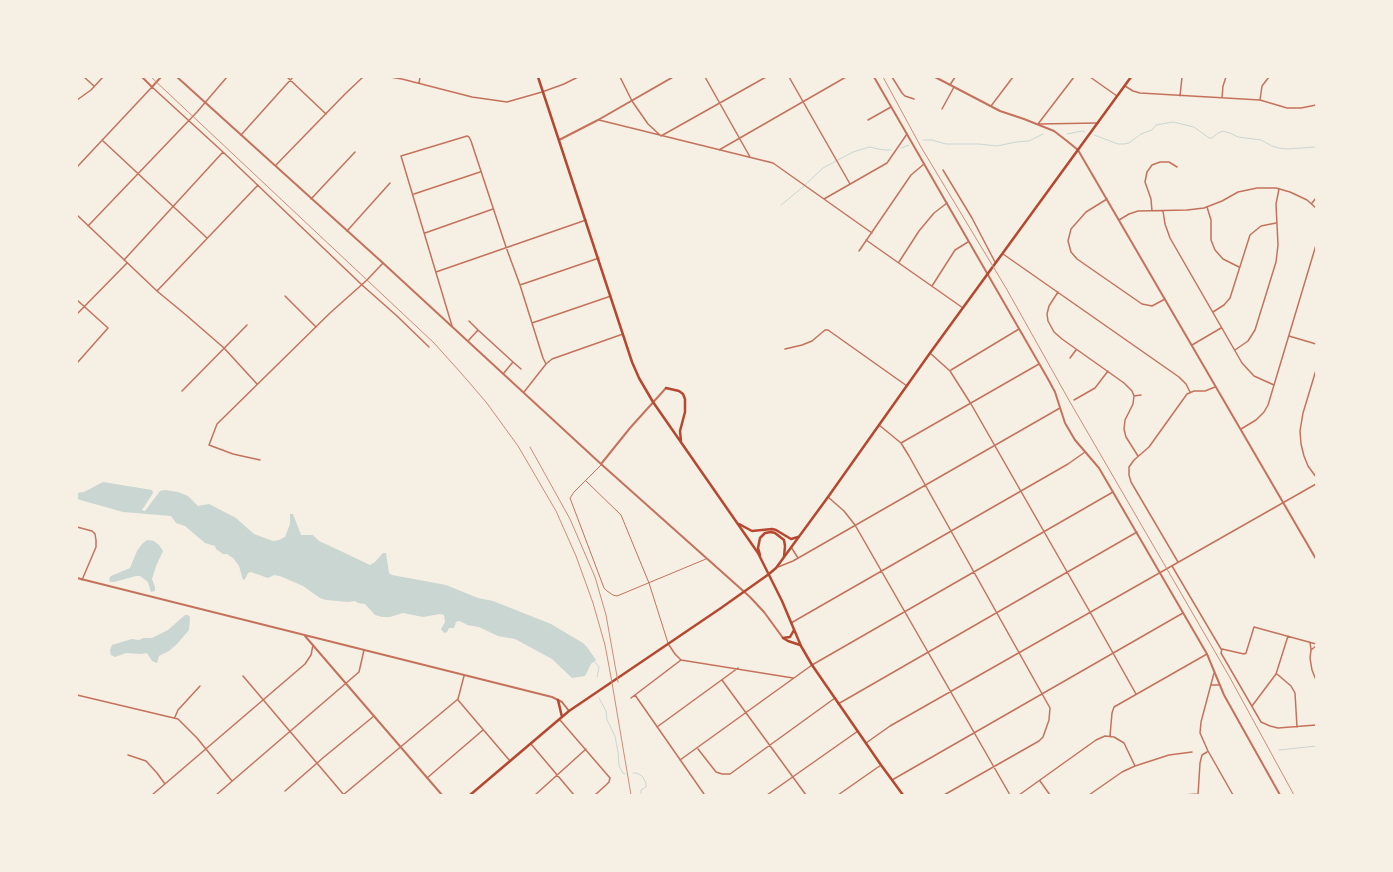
<!DOCTYPE html>
<html>
<head>
<meta charset="utf-8">
<style>
  body { margin:0 }
  #map { position:relative; width:1393px; height:872px; overflow:hidden; background:#f6efe4; font-family:"Space Grotesk",sans-serif }
  canvas { display:block }
  .frame { position:absolute; inset:0; border:78px solid #f6efe4; pointer-events:none }
</style>
</head>
<body>
<div id="map">
<canvas width="1393" height="872"></canvas>
<div class="frame"></div>
</div>
<script>
const g = document.querySelector('canvas').getContext('2d');
g.lineJoin = 'round';
function fillPath(path, color) { g.fillStyle = color; g.fill(path, 'evenodd'); }
const shape = rows => new Path2D(rows.map(r => 'M' + r).join(''));
function trace(path, color, width, dash) { g.strokeStyle = color; g.lineWidth = width; g.lineCap = dash ? 'butt' : 'round'; g.setLineDash(dash || []); g.stroke(path); }
const water = shape([
  [103,482,152,490,153,493,142,510,145,511,160,491,165,490,178,492,188,496,198,506,209,504,236,518,254,534,273,541,279,540,285,537,290,524,290,514,293,514,301,535,313,535,319,541,328,545,370,565,375,562,383,553,386,553,389,573,392,575,446,585,478,598,493,601,551,624,583,643,587,647,596,660,591,664,585,676,572,678,552,659,515,639,498,636,479,627,467,625,464,623,459,621,456,622,454,628,449,628,447,632,444,633,441,629,445,622,444,615,440,614,423,617,403,613,390,617,382,617,375,615,365,604,358,603,355,601,348,602,326,600,320,598,303,586,280,576,274,575,268,578,251,572,248,573,245,579,243,580,239,566,233,558,227,554,223,554,216,549,215,546,205,543,185,526,176,523,171,516,123,512,77,499,77,493,84,492],
  [147,540,154,541,159,545,163,551,156,566,152,579,155,587,155,591,151,592,148,582,140,576,136,576,114,582,110,582,109,579,111,576,130,568,137,551,142,544],
  [185,615,188,615,190,617,189,630,177,644,169,651,159,656,157,663,152,661,147,653,141,654,126,653,115,657,111,655,110,650,112,645,132,639,139,640,143,638,152,638,168,630]
]);
const stream = shape([
  [1067,134,1082,131,1085,132],
  [1094,135,1118,144,1124,144,1129,143,1141,134,1152,130,1156,125,1173,122,1194,127,1209,138,1212,138,1218,133,1223,131,1230,133,1238,137,1261,140,1272,146,1279,148,1286,149,1316,147],
  [923,140,932,140,946,144,979,144,997,146,1016,142,1029,141,1043,134],
  [901,148,909,145],
  [781,205,803,187,823,168,853,152,869,147,884,150,891,150],
  [595,662,599,667,597,677],
  [599,698,606,711,607,720,615,736,618,752,619,766,623,773,625,774],
  [1279,750,1316,746],
  [633,773,637,773,642,776,646,783,646,787,641,790,641,795]
]);
const service = shape([
  [601,465,574,492,570,498,604,588,607,591,613,595,617,596,706,559],
  [586,481,621,515,649,583,668,643]
]);
const minor = shape([
  [84,77,94,86],
  [287,77,326,114],
  [390,77,402,79,472,97,507,102,542,92,564,84,578,77],
  [620,77,632,101,648,124,661,136,766,77],
  [705,77,750,157],
  [789,77,850,184],
  [892,77,902,93,905,96,914,99],
  [1090,77,1117,96],
  [419,83,420,77],
  [950,85,955,77],
  [1125,86,1133,91,1140,93,1260,100,1287,108,1301,108,1316,105],
  [1180,96,1182,77],
  [1222,98,1223,86,1226,77],
  [77,100,91,90,103,77],
  [1260,100,1262,86,1269,77],
  [991,106,1013,77],
  [942,109,954,87],
  [599,120,773,163,872,233],
  [868,120,891,107],
  [1038,124,1098,123],
  [1038,124,1074,77],
  [241,135,293,77],
  [102,140,207,238],
  [719,150,846,77],
  [276,165,345,94,363,77],
  [77,167,152,87,223,152,362,285,397,316,429,347],
  [943,170,972,218,995,262],
  [414,194,480,172],
  [311,199,355,152],
  [824,199,887,163,907,134],
  [1107,199,1086,212,1071,229,1068,241,1071,252,1077,259,1142,304,1152,306,1165,299],
  [1312,203,1316,198],
  [1207,207,1211,220,1211,240,1215,250,1223,259,1239,267],
  [1152,211,1151,199,1145,182,1147,172,1152,165,1160,162,1169,162,1177,167],
  [1163,211,1165,224,1170,238,1242,363,1254,376,1274,385],
  [77,215,157,291,186,315,224,348,257,384],
  [1119,220,1129,214,1138,211,1187,210,1204,208,1222,201,1238,192,1257,188,1276,188,1290,192,1307,200,1316,208],
  [88,226,197,112,227,77],
  [347,231,390,183],
  [425,233,493,209],
  [866,240,963,308],
  [859,251,911,175,924,164],
  [1003,254,1179,377,1186,384,1190,392],
  [124,260,223,152],
  [899,262,919,231,934,213,947,203],
  [436,272,586,220],
  [520,285,599,258],
  [932,286,955,250,968,242],
  [157,291,258,185],
  [1058,292,1049,306,1047,314,1048,321,1054,332,1062,339,1124,383,1132,391,1134,396,1133,404,1125,420,1124,429,1126,437,1138,456],
  [285,296,316,327],
  [77,300,108,328,77,363],
  [1213,312,1224,305,1230,298,1250,235,1261,226,1276,223],
  [77,314,127,263],
  [469,321,478,330],
  [532,323,611,296],
  [452,326,401,156,467,136,469,137,471,141,506,247,520,285,543,358,546,364],
  [1289,336,1316,344],
  [468,341,478,330,513,362,503,374],
  [1192,345,1221,328],
  [785,349,802,345,812,341,825,330,828,330,907,386],
  [1235,350,1248,341,1255,330,1276,262,1278,245,1276,204,1279,189],
  [930,353,950,371,971,404,1090,612,1136,694],
  [1070,358,1076,350],
  [513,362,521,369],
  [951,370,1019,329],
  [1316,370,1303,413,1300,431,1301,444,1304,456,1308,466,1316,477],
  [182,391,247,325],
  [524,392,546,364,552,359,623,334],
  [1134,396,1141,395],
  [1074,400,1095,388,1108,371],
  [879,425,901,443,909,456,1050,708,1049,720,1043,737,1039,741,944,795],
  [1241,429,1256,420,1264,412,1268,405,1316,245],
  [901,443,1039,364],
  [260,460,233,454,209,445,217,424,330,313,367,280,383,263],
  [828,497,844,511,855,525,1010,795],
  [77,527,92,531,95,534,96,540,96,547,82,580],
  [791,547,798,558],
  [1178,562,1131,482,1129,475,1129,467,1134,460,1149,447,1187,394,1194,391,1205,391,1215,387],
  [1172,566,1221,649],
  [778,567,793,561,1060,408],
  [791,623,1068,464,1085,452],
  [1310,642,1311,650,1310,658,1312,670,1316,680],
  [1316,644,1254,627,1246,653,1244,654,1222,649,1221,653,1261,722,1270,726,1278,728,1316,725],
  [669,645,675,654,681,660,793,678],
  [1311,650,1316,646],
  [1214,673,1201,722,1200,733,1208,751,1233,795],
  [1277,674,1291,686,1295,693,1297,727],
  [243,676,344,795],
  [722,680,806,795],
  [1211,685,1219,685],
  [77,695,178,719,197,738,232,781],
  [635,695,704,794],
  [631,698,681,660],
  [458,700,510,761],
  [838,704,1137,532],
  [1252,706,1276,674,1288,636],
  [175,717,178,710,200,686],
  [560,720,610,778,609,782,606,785,595,795],
  [657,727,738,668],
  [1110,736,1112,713,1114,707,1207,654],
  [866,743,890,726,1316,484],
  [531,744,574,795],
  [698,749,716,772,722,774,730,774,835,698],
  [128,755,146,761,157,773,165,784],
  [680,760,812,665,1113,492],
  [427,778,483,730],
  [892,780,1183,613],
  [1040,781,1050,795],
  [285,791,324,757,374,716],
  [152,795,305,664,311,655,313,645],
  [216,795,359,672,364,650],
  [343,795,458,699,464,676],
  [535,795,586,749],
  [767,795,858,731],
  [838,795,881,765],
  [1019,795,1096,740,1105,736,1114,737,1124,743,1135,766],
  [1089,795,1122,772,1135,766,1169,755,1192,752],
  [1183,795,1198,794],
  [1198,795,1200,763,1202,755,1207,752]
]);
const tertiary = shape([
  [142,77,152,87,161,77],
  [177,77,383,263,601,464,750,597,764,612,783,638],
  [874,77,1048,379,1055,392,1065,423,1075,440,1099,468,1207,654,1224,695,1280,795],
  [935,77,1000,111,1024,119,1054,131,1067,141,1078,150,1316,559],
  [559,140,598,120,673,77],
  [601,464,630,428,666,388],
  [77,578,552,697,562,702,569,711],
  [305,636,442,795]
]);
const secondary = shape([
  [558,700,562,717],
  [470,795,569,711,721,608,769,574,776,568,828,497,930,353,1131,77]
]);
const trunk = shape([
  [538,77,632,362,639,378,653,402,758,553,782,601,801,646,812,665,881,765,903,795],
  [666,388,679,391,683,394,685,399,685,412,680,431,681,441],
  [739,524,752,531,772,529,776,530,791,539,798,537],
  [760,555,758,548,760,538,765,533,771,532,775,533,784,540,785,546,784,557],
  [783,638,788,641,800,645],
  [783,638,790,637,794,630]
]);
const rail = shape([
  [151,77,434,343,461,373,486,402,518,446,556,511,576,556,593,603,605,645,611,677,631,795],
  [883,77,921,147,1006,288,1070,402,1229,676,1294,795],
  [530,447,570,519,595,577,606,615,618,682]
]);
fillPath(water, '#c9d6d2');
trace(stream, '#c9d6d2', 1);
trace(service, '#c5725c', 1);
trace(minor, '#c5725c', 1.5);
trace(tertiary, '#c5725c', 2);
trace(secondary, '#b5482f', 2.5);
trace(trunk, '#b5482f', 2.5);
trace(rail, '#cf8b77', 1);
</script>
</body>
</html>
